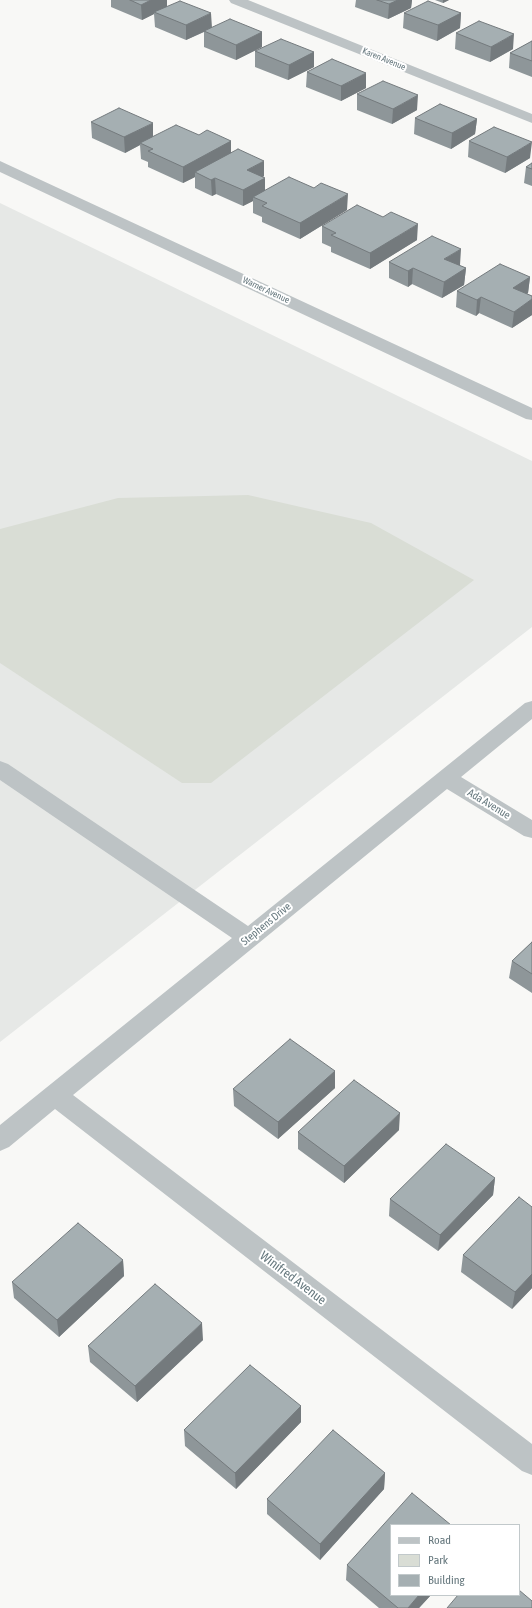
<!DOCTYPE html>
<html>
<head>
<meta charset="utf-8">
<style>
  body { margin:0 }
  #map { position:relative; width:532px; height:1608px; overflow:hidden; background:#f8f8f6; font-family:"Asap Condensed",sans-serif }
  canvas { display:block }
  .legend { position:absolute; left:390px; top:1524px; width:130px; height:72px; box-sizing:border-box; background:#fff; border:1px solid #c2c9cb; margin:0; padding:5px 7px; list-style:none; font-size:12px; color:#66787e }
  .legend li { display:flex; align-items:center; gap:8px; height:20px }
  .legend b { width:20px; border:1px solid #c2c9cb }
</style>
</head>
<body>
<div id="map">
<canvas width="532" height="1608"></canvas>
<ul class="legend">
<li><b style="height:5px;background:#bdc3c5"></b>Road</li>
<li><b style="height:11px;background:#d9ddd5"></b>Park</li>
<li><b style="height:11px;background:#a5afb2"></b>Building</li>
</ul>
</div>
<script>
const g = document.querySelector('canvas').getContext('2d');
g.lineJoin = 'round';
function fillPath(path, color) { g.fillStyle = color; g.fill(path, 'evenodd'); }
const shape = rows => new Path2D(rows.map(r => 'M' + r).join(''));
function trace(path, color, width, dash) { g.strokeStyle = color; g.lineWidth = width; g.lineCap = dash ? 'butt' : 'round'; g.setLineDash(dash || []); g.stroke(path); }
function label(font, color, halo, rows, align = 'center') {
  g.font = font + ' "Asap Condensed",sans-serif'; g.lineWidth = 4; g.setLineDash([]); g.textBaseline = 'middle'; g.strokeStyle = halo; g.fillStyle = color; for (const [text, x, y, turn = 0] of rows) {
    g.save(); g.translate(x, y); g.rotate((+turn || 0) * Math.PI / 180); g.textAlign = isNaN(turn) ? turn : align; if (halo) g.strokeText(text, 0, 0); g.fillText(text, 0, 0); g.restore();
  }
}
const built = shape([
  [0,203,532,461,532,627,0,1042]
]);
const green = shape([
  [248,495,371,523,474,580,211,783,182,783,0,663,0,529,118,498]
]);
const minor = shape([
  [229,0,248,0,532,114,532,123,231,3,229,0],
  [0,161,532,408,532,420,526,419,0,172,0,161],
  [532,701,532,719,461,777,532,820,532,838,524,836,447,789,73,1095,532,1444,532,1475,522,1471,55,1109,9,1147,0,1151,0,1125,232,938,0,780,0,761,8,764,248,926,525,703,532,701]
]);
const wall = shape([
  [111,0,167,0,167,7,212,28,262,32,262,47,236,60,204,47,204,32,186,40,155,27,154,14,142,20,111,7],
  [356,0,412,0,411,8,388,19,355,7],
  [435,0,449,0,443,3],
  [404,13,461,13,460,28,437,41,403,28],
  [456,33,513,49,490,62,455,49],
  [532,41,532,77,509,68,510,53],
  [255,51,314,52,314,67,288,80,255,67],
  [307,72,366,88,341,101,306,87],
  [357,94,417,110,392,124,357,110],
  [415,118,477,119,475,134,451,149,414,134],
  [91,122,153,137,199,135,231,141,231,153,264,176,263,177,265,191,347,210,300,239,262,222,262,217,253,213,253,201,243,206,216,194,212,196,195,188,195,177,183,183,148,167,148,162,141,159,140,145,125,153,92,138],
  [469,141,530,158,505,173,468,157],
  [532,163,532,186,524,183,526,167],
  [322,226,417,240,370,269,331,252,331,247,322,243],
  [389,262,460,265,459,265,466,268,464,285,442,298,412,284,408,287,389,278],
  [530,277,528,293,527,294,532,296,532,315,512,328,479,313,476,316,456,307,457,291],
  [532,942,532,993,509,978,512,961],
  [335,1071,335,1088,278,1139,234,1106,233,1089],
  [399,1130,344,1183,298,1149,298,1132],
  [495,1178,493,1195,438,1251,389,1216,390,1199],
  [532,1207,532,1288,512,1309,461,1272,463,1255],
  [123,1260,124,1276,59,1337,14,1298,12,1282],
  [203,1340,137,1402,90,1362,88,1346],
  [301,1422,236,1489,185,1446,184,1430],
  [385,1473,384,1489,320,1560,267,1514,267,1499],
  [347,1565,391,1595,431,1595,419,1608,379,1608,346,1580]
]);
const shadedWall = shape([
  [151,0,167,0,167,8,154,12,154,14,142,20,141,5],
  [398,0,412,0,411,8,388,19,389,4],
  [443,0,449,0,443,3],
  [211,13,212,28,186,40,186,25],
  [461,13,460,28,437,41,438,25],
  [262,32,262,47,236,60,236,45],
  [514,34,513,49,490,62,491,47],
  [314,52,314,67,288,80,289,65],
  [366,73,366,88,341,101,341,86],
  [418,95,417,110,392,124,393,109],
  [477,119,475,134,451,149,452,133],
  [153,123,153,139,140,143,140,145,125,153,124,137],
  [231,141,231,156,195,172,195,177,183,183,183,167],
  [532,142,530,158,505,173,507,157],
  [264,161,264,176,247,185,247,170],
  [215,178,216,194,212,196,211,180],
  [265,178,265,194,253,197,253,201,243,206,243,190],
  [348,194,347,210,300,239,300,223],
  [418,224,417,240,370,269,370,253],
  [461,249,460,265,443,275,444,259],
  [413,268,412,284,408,287,408,271],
  [466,268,464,285,442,298,444,282],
  [530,277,528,293,512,304,513,288],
  [481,297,479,313,476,316,477,300],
  [532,299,532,315,512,328,514,312],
  [335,1071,335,1088,278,1139,278,1122],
  [400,1113,399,1130,344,1183,344,1166],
  [495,1178,493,1195,438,1251,440,1235],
  [123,1260,124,1276,59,1337,57,1320],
  [532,1274,532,1288,512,1309,515,1292],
  [202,1323,203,1340,137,1402,135,1386],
  [301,1406,301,1422,236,1489,235,1473],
  [385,1473,384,1489,320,1560,320,1544],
  [419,1595,431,1595,419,1608,408,1608]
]);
const building = shape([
  [130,0,151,0,141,5,130,0],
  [377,0,398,0,389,4,377,0],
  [180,1,211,13,186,25,154,12,180,1],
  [428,1,461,13,438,25,404,13,428,1],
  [230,19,262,32,236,45,204,31,230,19],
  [479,21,514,34,491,47,456,33,479,21],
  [281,39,314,52,289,65,255,51,281,39],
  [532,41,532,61,510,53,532,41],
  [332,59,366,73,341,86,307,72,332,59],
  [383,81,418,95,393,109,357,94,383,81],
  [440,104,477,119,452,133,415,118,440,104],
  [119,108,153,123,124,137,91,122,119,108],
  [176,125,199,135,207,130,231,141,183,167,148,151,153,149,140,143,176,125],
  [494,127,532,142,507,157,469,141,494,127],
  [238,149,264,161,247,170,265,178,243,190,215,178,211,180,195,172,238,149],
  [532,163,532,169,526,167,532,163],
  [289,177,314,188,321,183,348,194,300,223,262,206,267,203,253,197,289,177],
  [357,205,383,217,391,212,418,224,370,253,331,235,336,233,322,226,357,205],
  [432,236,461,249,444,259,466,268,444,282,413,268,408,271,389,262,432,236],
  [500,264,530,277,513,288,532,296,532,299,514,312,481,297,477,300,457,291,500,264],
  [532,942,532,974,512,961,532,942],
  [290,1039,335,1071,278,1122,233,1089,290,1039],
  [354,1080,400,1113,344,1166,298,1132,354,1080],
  [446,1144,495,1178,440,1235,390,1199,446,1144],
  [519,1197,532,1207,532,1274,515,1292,463,1255,519,1197],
  [78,1223,123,1260,57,1320,12,1282,78,1223],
  [155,1284,202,1323,135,1386,88,1346,155,1284],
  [250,1365,301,1406,235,1473,184,1430,250,1365],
  [333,1430,385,1473,320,1544,267,1499,333,1430],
  [412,1493,451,1525,391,1525,391,1595,419,1595,408,1608,398,1608,347,1565,412,1493],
  [519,1590,532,1601,532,1608,447,1608,458,1595,519,1595,519,1590]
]);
const farStreetnames = [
  ["Karen Avenue",384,59,22],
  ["Warner Avenue",266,290,25]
];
const streetNames = [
  ["Ada Avenue",489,804,31],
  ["Stephens Drive",266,924,-39]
];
const nearStreetnames = [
  ["Winifred Avenue",293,1278,37]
];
fillPath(built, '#e6e8e6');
fillPath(green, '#d9ddd5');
fillPath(minor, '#bdc3c5');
fillPath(wall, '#8e9699');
fillPath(shadedWall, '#747a7d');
fillPath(building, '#a5afb2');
trace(building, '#747a7d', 1);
label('9px', '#66787e', '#fff', farStreetnames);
label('11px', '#66787e', '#fff', streetNames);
label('13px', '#66787e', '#fff', nearStreetnames);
</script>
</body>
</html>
